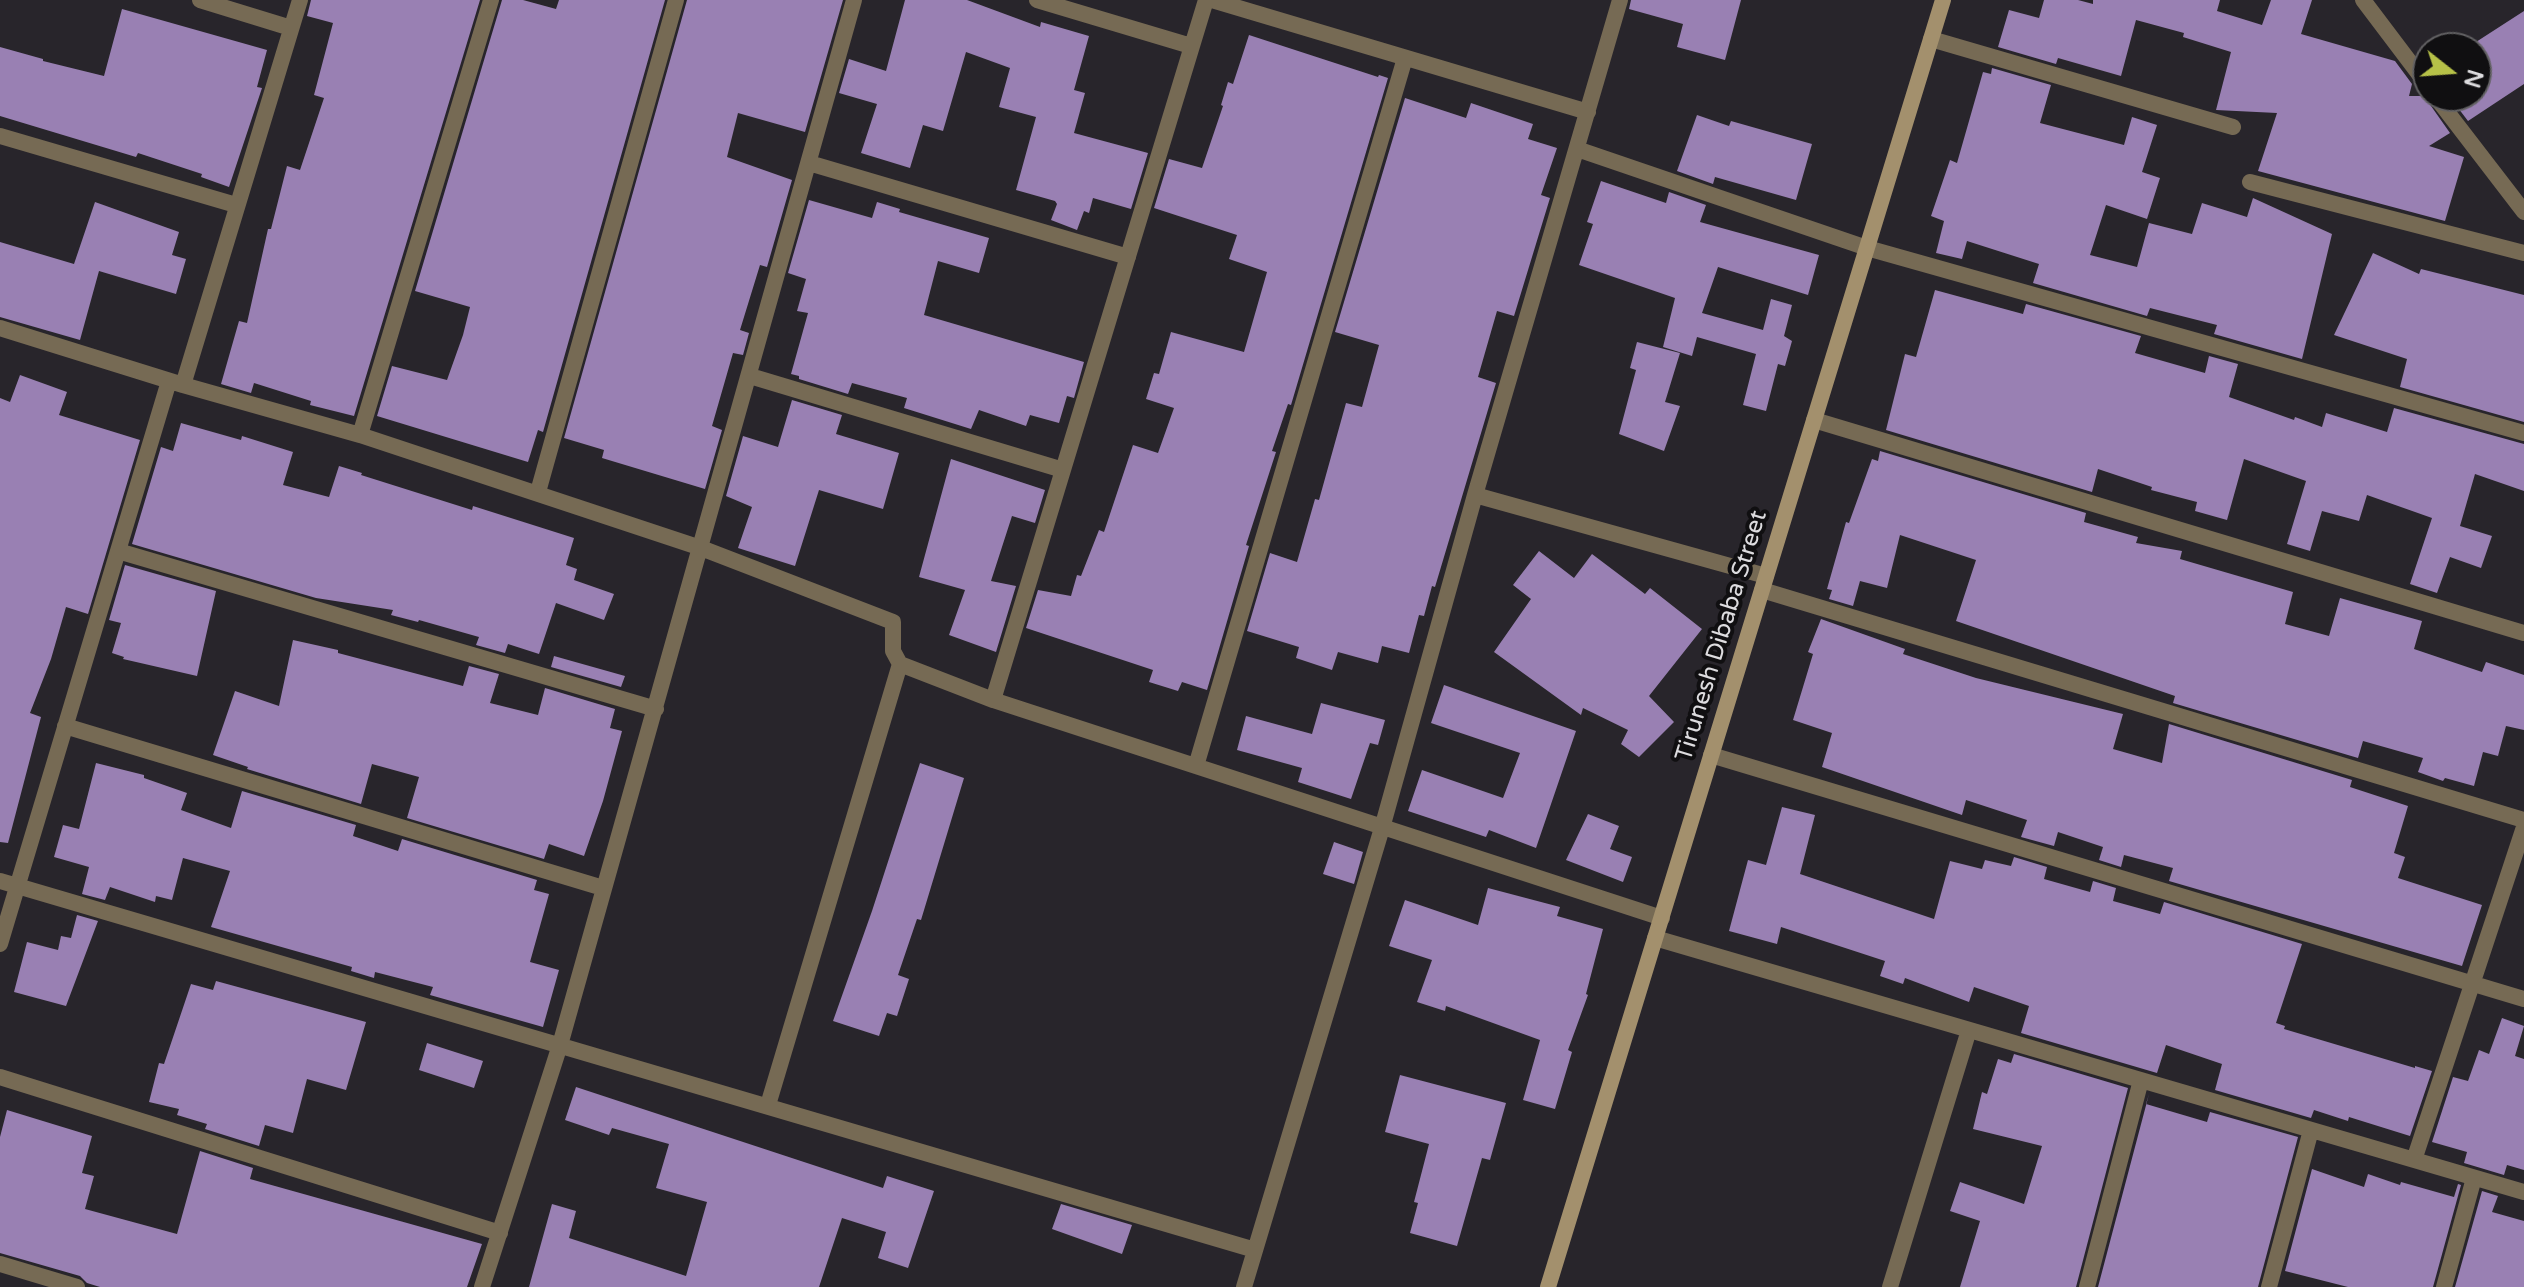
<!DOCTYPE html>
<html>
<head>
<meta charset="utf-8">
<style>
  body { margin:0 }
  #map { position:relative; width:2524px; height:1287px; overflow:hidden; background:#28252b; font-family:"Varela Round",sans-serif }
  canvas { display:block }
  .north { position:absolute; left:2412px; top:32px; width:80px; height:80px; box-sizing:border-box; background:#100f11; border:2px solid #626163; border-radius:50%; rotate:107deg; font-size:22px; font-weight:700; line-height:32px; text-align:center; color:#dddcdf }
  .north::after { content:''; display:block; margin:auto; width:28px; height:36px; background:#b6c148; clip-path:polygon(50% 0,100% 100%,50% 72%,0 100%) }
</style>
</head>
<body>
<div id="map">
<canvas width="2524" height="1287"></canvas>
<div class="north">N</div>
</div>
<script>
const g = document.querySelector('canvas').getContext('2d');
g.lineJoin = 'round';
function fillPath(path, color) { g.fillStyle = color; g.fill(path, 'evenodd'); }
const shape = rows => new Path2D(rows.map(r => 'M' + r).join(''));
function trace(path, color, width, dash) { g.strokeStyle = color; g.lineWidth = width; g.lineCap = dash ? 'butt' : 'round'; g.setLineDash(dash || []); g.stroke(path); }
function label(font, color, halo, rows, align = 'center') {
  g.font = font + ' "Varela Round",sans-serif'; g.lineWidth = 8; g.setLineDash([]); g.textBaseline = 'middle'; g.strokeStyle = halo; g.fillStyle = color; for (const [text, x, y, turn = 0] of rows) {
    g.save(); g.translate(x, y); g.rotate((+turn || 0) * Math.PI / 180); g.textAlign = isNaN(turn) ? turn : align; if (halo) g.strokeText(text, 0, 0); g.fillText(text, 0, 0); g.restore();
  }
}
const building = shape([
  [311,0,480,0,354,416,310,405,311,401,254,383,251,393,221,384,239,321,247,323,268,229,271,229,287,166,300,170,324,98,314,95,333,23,307,16],
  [502,0,523,0,556,9,559,0,665,0,543,432,538,430,528,462,377,416,392,366,447,380,463,335,470,307,415,291],
  [687,0,843,0,805,132,738,113,727,157,792,180,767,267,760,265,740,330,749,333,743,355,733,353,712,426,722,430,705,489,602,458,604,450,564,438],
  [905,0,967,0,1040,27,1041,22,1089,36,1074,90,1085,93,1074,133,1148,153,1131,209,1093,198,1089,213,1084,211,1077,230,1051,220,1057,204,1055,201,1016,190,1036,117,999,107,1010,68,966,52,943,131,923,125,910,168,861,153,877,104,839,93,849,59,886,71],
  [1631,0,1741,0,1725,60,1677,47,1683,24,1629,9],
  [2044,0,2078,0,2093,4,2093,0,2220,0,2217,11,2262,25,2271,0,2312,0,2301,34,2395,61,2412,84,2409,96,2424,96,2450,133,2429,146,2464,157,2445,221,2258,171,2277,113,2216,110,2231,52,2183,37,2184,33,2136,20,2121,76,2058,58,2056,64,1998,47,2009,10,2039,18],
  [122,9,267,50,257,87,262,88,229,187,201,177,202,174,138,153,136,157,0,116,0,47,43,59,43,61,104,76],
  [2524,11,2524,84,2468,121,2449,96,2476,96,2476,42],
  [1249,35,1378,77,1379,75,1388,78,1291,405,1288,404,1272,451,1276,452,1246,545,1249,546,1207,690,1182,682,1178,691,1149,682,1153,670,1026,628,1038,590,1071,596,1077,575,1081,576,1099,530,1104,532,1133,445,1158,453,1174,408,1146,399,1154,373,1159,374,1171,332,1244,352,1267,272,1229,259,1237,235,1154,208,1169,159,1202,168,1223,106,1221,105,1228,82,1233,84],
  [1992,68,2051,85,2040,123,2124,145,2132,117,2157,125,2142,172,2160,178,2147,219,2106,205,2090,255,2137,267,2149,223,2192,234,2202,203,2247,217,2253,198,2332,234,2302,359,2214,334,2217,325,2150,308,2147,316,2033,283,2039,264,1967,241,1962,259,1936,253,1944,221,1931,216,1950,160,1957,163,1983,72,1991,74],
  [1405,98,1466,118,1471,103,1533,124,1528,139,1557,148,1541,195,1550,198,1514,316,1497,311,1478,377,1496,383,1435,587,1432,586,1424,616,1419,615,1409,653,1382,646,1378,663,1338,652,1332,670,1296,658,1299,647,1247,631,1270,553,1297,562,1315,499,1319,500,1346,403,1362,407,1379,345,1335,332],
  [1697,115,1729,126,1731,121,1812,144,1796,200,1715,177,1713,184,1677,171],
  [1601,181,1666,203,1669,192,1706,205,1700,222,1819,255,1808,295,1718,267,1702,313,1763,330,1771,299,1792,305,1784,336,1792,341,1785,366,1778,364,1766,411,1743,405,1756,354,1697,337,1692,356,1663,347,1675,298,1579,265,1593,224,1587,222],
  [809,200,872,218,877,202,900,209,899,212,989,238,979,273,938,261,924,315,1084,362,1074,398,1067,396,1059,423,1030,415,1026,426,979,410,971,429,904,408,907,398,852,383,848,394,799,379,799,376,791,374,808,313,797,311,806,279,788,273],
  [95,202,179,232,172,255,186,259,176,294,99,271,80,340,0,317,0,242,74,264],
  [2373,253,2419,274,2421,269,2524,295,2524,422,2400,387,2407,359,2334,335],
  [1935,290,2023,314,2026,304,2141,336,2135,353,2205,373,2209,356,2238,364,2229,397,2294,420,2295,417,2322,427,2326,413,2387,432,2394,408,2524,444,2524,491,2475,474,2460,526,2492,536,2481,568,2450,557,2437,593,2410,584,2432,518,2367,495,2359,521,2322,511,2310,551,2287,544,2306,481,2244,459,2227,520,2195,511,2197,502,2151,490,2152,487,2098,469,2092,492,1886,430,1905,354,1916,357],
  [1637,342,1680,353,1665,402,1680,406,1664,451,1619,434,1636,370,1630,368],
  [20,375,67,392,59,415,140,440,88,614,66,607,51,659,30,713,41,717,8,843,0,842,0,398,10,402],
  [792,400,842,415,836,434,899,453,883,509,819,490,795,566,738,548,752,507,726,496,743,436,778,447],
  [181,423,241,440,242,436,293,452,283,485,329,497,339,466,362,473,361,475,472,510,473,506,574,538,566,565,577,569,574,580,614,594,604,620,556,603,539,654,508,644,505,653,476,645,479,637,419,620,418,622,391,615,393,610,316,598,132,544,161,447,173,451],
  [1880,451,2086,513,2084,522,2138,537,2136,543,2182,551,2180,559,2293,592,2285,624,2329,636,2340,598,2422,621,2414,649,2482,672,2486,662,2524,675,2524,730,2506,726,2498,756,2483,752,2474,786,2445,778,2443,781,2418,772,2423,758,2363,741,2358,758,2173,703,2175,696,1956,621,1976,560,1900,535,1887,588,1860,581,1853,606,1829,599,1832,590,1827,589,1846,522,1849,523,1872,459,1878,461],
  [951,459,1045,490,1035,523,1012,516,991,581,1016,586,996,652,949,635,965,590,919,577],
  [1539,551,1574,578,1592,554,1645,594,1650,588,1702,629,1649,696,1674,722,1639,757,1621,744,1628,730,1583,708,1581,715,1494,652,1531,599,1513,585],
  [125,565,216,591,197,676,123,659,124,657,112,653,121,623,109,620],
  [1821,619,1905,649,1903,654,1976,678,2123,714,2113,749,2162,763,2169,724,2352,780,2350,787,2408,806,2394,853,2405,857,2398,878,2482,905,2462,966,2169,881,2173,868,2124,855,2121,867,2099,860,2103,847,2058,832,2054,846,2021,837,2027,820,1966,800,1962,815,1822,767,1832,733,1793,720,1813,654,1808,652],
  [293,640,338,650,338,653,463,686,469,666,499,674,490,703,538,715,545,688,615,709,610,728,622,731,603,801,584,856,549,844,544,859,407,818,419,777,372,764,361,804,247,769,248,767,213,755,235,691,279,706],
  [554,656,625,676,621,687,551,667],
  [1444,685,1576,731,1536,848,1489,830,1486,837,1408,811,1422,770,1503,798,1520,753,1431,723],
  [1321,703,1385,720,1378,745,1370,743,1351,799,1298,782,1302,768,1237,750,1246,716,1312,734],
  [96,763,144,775,144,778,187,793,181,810,231,828,242,791,356,825,353,836,398,851,402,839,537,880,534,890,549,894,530,962,559,970,543,1027,430,995,433,987,375,972,374,978,351,971,352,967,211,927,230,871,183,858,172,900,156,896,155,902,110,887,105,900,82,894,89,867,54,857,63,825,79,829],
  [920,763,964,778,921,920,917,919,898,975,909,979,897,1016,887,1013,879,1036,833,1021,872,911],
  [1782,807,1815,815,1800,874,1934,919,1950,861,1982,869,1985,860,2011,866,2014,857,2047,867,2044,879,2090,892,2093,881,2116,888,2113,901,2160,914,2164,902,2302,944,2276,1023,2285,1026,2284,1029,2415,1068,2415,1066,2432,1071,2410,1136,2349,1117,2348,1121,2314,1110,2311,1118,2215,1090,2222,1064,2166,1045,2157,1073,2021,1033,2029,1006,1974,987,1969,1002,1905,978,1903,984,1880,976,1885,961,1781,927,1777,944,1729,931,1748,860,1766,865],
  [1588,814,1619,826,1610,849,1632,857,1623,882,1566,860],
  [1334,842,1363,852,1354,884,1323,874],
  [1488,888,1560,907,1557,916,1603,929,1586,994,1588,995,1568,1050,1572,1052,1555,1109,1523,1100,1540,1040,1446,1006,1445,1011,1417,1002,1432,960,1389,946,1405,900,1478,925],
  [77,915,98,921,66,1006,14,992,27,942,58,950,61,936,71,938],
  [216,981,366,1022,346,1090,307,1079,293,1133,265,1125,259,1146,205,1129,207,1124,177,1115,179,1109,149,1102,159,1063,164,1064,191,984,213,990],
  [2502,1018,2524,1026,2515,1056,2524,1059,2524,1170,2507,1165,2504,1175,2464,1163,2467,1152,2432,1142,2453,1077,2468,1081,2479,1050,2489,1054],
  [427,1043,483,1061,474,1088,419,1070],
  [2014,1054,2128,1088,2076,1287,1960,1287,1980,1221,1950,1211,1960,1182,2024,1204,2042,1146,1973,1129,1982,1092,1987,1094,1998,1059,2011,1063],
  [1400,1075,1506,1103,1490,1160,1482,1158,1457,1246,1410,1233,1418,1203,1414,1202,1429,1144,1385,1132],
  [576,1087,883,1188,887,1176,934,1191,908,1268,878,1258,886,1232,842,1218,819,1287,529,1287,552,1204,576,1211,569,1238,686,1276,707,1202,656,1188,669,1144,612,1128,609,1135,565,1120],
  [2149,1094,2146,1104,2207,1122,2210,1112,2298,1137,2258,1287,2098,1287],
  [7,1110,92,1136,82,1173,94,1176,85,1209,177,1234,200,1151,253,1168,250,1179,482,1244,467,1287,100,1287,87,1283,80,1276,0,1253,0,1137],
  [2312,1169,2364,1187,2368,1174,2400,1185,2401,1182,2454,1197,2458,1184,2461,1185,2433,1287,2348,1287,2285,1271],
  [2482,1191,2498,1196,2492,1212,2524,1221,2524,1287,2455,1287],
  [1061,1204,1132,1225,1122,1254,1052,1229]
]);
const street = shape([
  [200,0,291,28],
  [1037,0,1191,46],
  [1212,0,1588,112],
  [2363,0,2428,86],
  [1931,39,2233,127],
  [2435,96,2524,212],
  [0,136,236,205],
  [1577,149,1867,248,2524,433],
  [809,163,1128,257],
  [2250,182,2524,253],
  [0,328,183,385,360,435,701,548,893,622,893,651,900,664,993,700,1662,918],
  [750,376,1063,470],
  [183,385,300,0],
  [1814,420,2524,633],
  [360,435,491,0],
  [538,492,676,0],
  [1475,495,1766,576],
  [118,551,656,709],
  [1762,590,2524,820],
  [993,700,1206,0],
  [65,726,603,888],
  [1711,755,2524,999],
  [1196,766,1405,58],
  [0,881,1255,1250],
  [1655,938,2524,1192],
  [0,944,169,381],
  [0,1077,500,1233],
  [768,1105,900,664],
  [2414,1160,2524,827],
  [0,1264,77,1287],
  [482,1287,560,1045,854,0],
  [1244,1287,1382,828,1475,495,1620,0],
  [1890,1287,1969,1030],
  [2087,1287,2141,1080],
  [2269,1287,2311,1130],
  [2444,1287,2474,1178]
]);
const secondary = shape([
  [1548,1287,1943,0]
]);
const streetNames = [
  ["Tirunesh Dibaba Street",1722,636,-73]
];
fillPath(building, '#9980b3');
trace(street, '#766a54', 16);
trace(secondary, '#a3906d', 16);
label('24px', '#dddcdf', '#100f11', streetNames);
</script>
</body>
</html>
